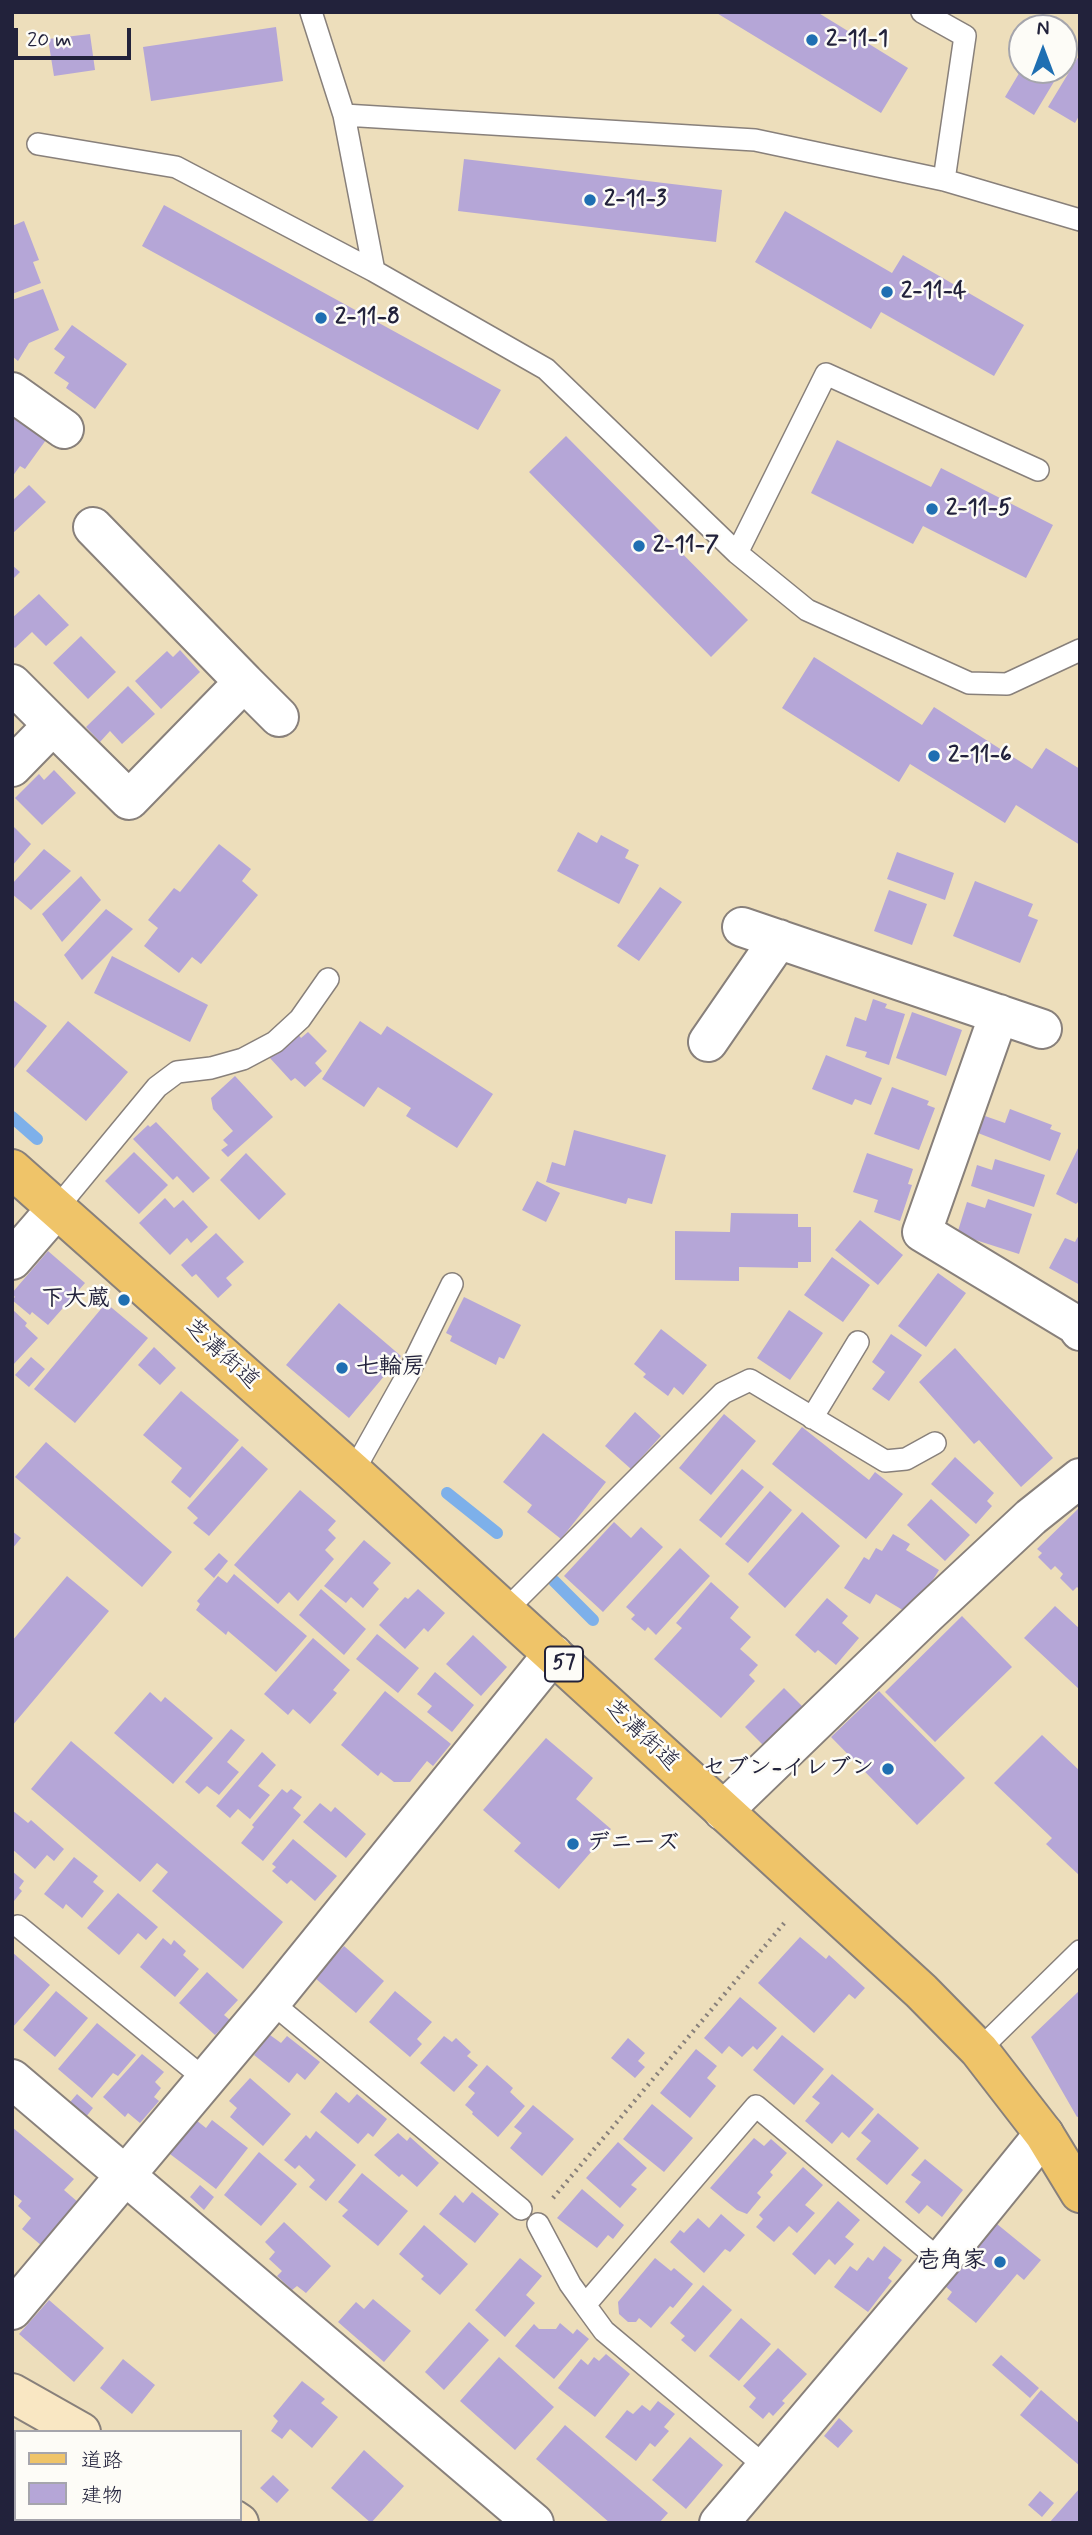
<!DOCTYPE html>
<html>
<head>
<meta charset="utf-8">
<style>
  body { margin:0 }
  #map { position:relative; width:1092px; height:2535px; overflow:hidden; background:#eddebb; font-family:Mynerve,"Klee One",sans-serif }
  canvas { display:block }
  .frame { position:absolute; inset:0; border:14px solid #22223b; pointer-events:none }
  .legend { position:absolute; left:14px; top:2430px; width:228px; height:91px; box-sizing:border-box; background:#fdfcf7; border:2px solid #a5a5ac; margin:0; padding:9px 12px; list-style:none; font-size:21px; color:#22223b }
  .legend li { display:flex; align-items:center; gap:14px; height:35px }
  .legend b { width:35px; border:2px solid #a5a5ac }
  .north { position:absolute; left:1008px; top:14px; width:70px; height:70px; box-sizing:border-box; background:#fdfcf7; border:2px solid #a5a5ac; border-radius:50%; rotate:0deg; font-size:19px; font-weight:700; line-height:28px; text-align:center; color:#22223b }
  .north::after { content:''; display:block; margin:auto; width:24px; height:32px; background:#1f6fb2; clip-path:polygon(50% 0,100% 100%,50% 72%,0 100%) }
  .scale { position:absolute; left:14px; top:28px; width:117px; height:32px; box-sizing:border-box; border:4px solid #22223b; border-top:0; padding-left:9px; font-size:21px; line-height:24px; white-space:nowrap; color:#22223b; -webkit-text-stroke:5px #fdfcf7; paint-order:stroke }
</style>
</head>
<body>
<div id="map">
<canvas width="1092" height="2535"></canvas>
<div class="frame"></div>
<ul class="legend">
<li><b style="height:9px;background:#efc469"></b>道路</li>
<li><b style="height:19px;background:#b5a6d7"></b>建物</li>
</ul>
<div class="north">N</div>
<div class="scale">20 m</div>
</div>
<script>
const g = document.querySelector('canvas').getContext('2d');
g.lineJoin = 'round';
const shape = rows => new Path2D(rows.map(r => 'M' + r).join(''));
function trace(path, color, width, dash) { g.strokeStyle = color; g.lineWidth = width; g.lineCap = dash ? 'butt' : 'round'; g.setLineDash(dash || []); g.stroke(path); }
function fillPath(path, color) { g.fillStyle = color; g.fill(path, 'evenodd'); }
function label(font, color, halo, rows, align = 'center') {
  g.font = font + ' Mynerve,"Klee One",sans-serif'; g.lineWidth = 5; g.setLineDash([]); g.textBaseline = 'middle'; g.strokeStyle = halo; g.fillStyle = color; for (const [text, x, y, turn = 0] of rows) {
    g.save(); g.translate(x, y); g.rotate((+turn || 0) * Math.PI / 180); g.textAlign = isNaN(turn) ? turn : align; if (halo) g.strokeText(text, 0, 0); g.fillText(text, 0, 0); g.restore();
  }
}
const stream = shape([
  [12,1117,37,1139],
  [447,1493,497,1533],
  [554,1581,593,1620]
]);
const building = shape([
  [715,12,817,12,908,68,881,113],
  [276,27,283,81,151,101,143,47],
  [90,34,95,70,54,76,48,39],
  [1080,54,1080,114,1075,123,1048,107],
  [1021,70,1061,70,1034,115,1005,97],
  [464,159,722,190,716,242,458,211],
  [164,205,501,390,478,430,142,246],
  [785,211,892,273,903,255,1024,325,994,376,881,312,871,329,755,262],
  [24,221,39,260,33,262,41,283,12,294,12,226],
  [43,289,59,330,29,343,18,361,12,356,12,300],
  [72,325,127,364,95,409,66,388,69,383,54,373,65,357,54,349],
  [12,416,46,440,25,469,20,466,12,477],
  [566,436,748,620,711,657,529,472],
  [837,440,931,487,941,468,1053,525,1026,578,923,526,913,544,811,493],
  [29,485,46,502,12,534,12,501],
  [12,565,20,572,12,580],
  [39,594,69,625,46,646,32,632,15,648,12,645,12,618],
  [81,636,116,672,88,699,53,663],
  [180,650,200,672,161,709,135,681,167,651,173,657],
  [814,657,922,725,934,707,1032,769,1046,748,1080,769,1080,845,1016,805,1005,823,910,764,899,782,782,708],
  [128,686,155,714,122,744,110,731,100,742,86,727],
  [54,770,76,793,42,825,15,798,39,774,44,780],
  [12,825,31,844,12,866],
  [578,832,597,843,601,835,629,850,625,858,639,865,619,904,557,871],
  [219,844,251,869,242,881,258,895,201,964,192,957,179,973,144,946,158,928,148,920,174,888,180,892],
  [44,849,71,871,31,910,12,894,12,884],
  [897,852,954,873,945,900,887,879],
  [81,876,101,900,62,942,42,914],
  [975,881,1033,904,1028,916,1038,920,1020,963,953,936],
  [660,887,682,902,639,961,617,946],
  [889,890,927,904,912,945,874,931],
  [106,909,133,929,82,980,64,955],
  [112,956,208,1005,190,1042,94,993],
  [12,999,47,1026,12,1071],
  [873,999,887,1004,885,1008,905,1014,889,1065,865,1057,867,1052,846,1046,855,1017,866,1021],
  [912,1012,962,1030,946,1076,896,1058],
  [68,1021,128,1072,86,1121,26,1071],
  [360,1021,381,1035,387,1026,493,1094,457,1148,406,1116,411,1108,378,1087,364,1107,322,1079],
  [308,1032,327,1051,315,1063,322,1071,305,1087,295,1078,291,1081,269,1057,298,1034,301,1038],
  [826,1055,882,1078,871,1105,855,1099,852,1105,812,1089],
  [235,1076,273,1117,228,1157,221,1150,228,1145,223,1140,233,1131,213,1109,211,1098],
  [892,1087,929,1101,927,1105,935,1108,919,1150,874,1134],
  [1010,1109,1052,1125,1050,1129,1061,1133,1050,1161,978,1133,985,1116,1005,1123],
  [156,1122,210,1178,193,1193,177,1176,173,1180,133,1139,148,1125,150,1127],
  [574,1130,666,1155,652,1204,628,1198,626,1204,546,1182,552,1162,565,1166],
  [1080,1144,1080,1200,1076,1204,1056,1194],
  [134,1152,168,1185,139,1214,105,1181],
  [246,1153,286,1194,259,1220,220,1180],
  [867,1153,913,1169,908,1184,912,1185,900,1221,874,1212,878,1200,853,1192],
  [995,1159,1045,1175,1034,1207,971,1186,977,1165,992,1170],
  [537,1181,560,1193,546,1222,522,1210],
  [165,1198,174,1208,183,1200,208,1227,191,1243,187,1238,170,1255,139,1223],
  [988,1199,1032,1214,1019,1254,957,1234,967,1202,985,1208],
  [731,1213,798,1214,798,1227,811,1227,811,1262,798,1262,798,1268,739,1267,739,1281,675,1280,675,1231,730,1232],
  [860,1220,903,1255,878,1285,835,1250],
  [216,1233,244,1262,226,1278,232,1285,218,1298,196,1274,192,1277,181,1265],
  [1080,1233,1080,1285,1049,1268,1065,1238,1075,1242],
  [48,1251,85,1283,48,1325,32,1312,30,1315,12,1300,15,1297,12,1293],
  [832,1257,870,1285,843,1322,804,1295],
  [938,1273,966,1293,926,1347,898,1326],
  [464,1297,521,1325,504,1359,499,1357,496,1365,450,1341,452,1336,446,1333],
  [106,1303,148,1338,75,1423,34,1389],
  [339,1303,401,1356,349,1418,286,1365],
  [12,1309,27,1323,25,1326,38,1338,12,1366],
  [789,1310,823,1333,790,1380,757,1358],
  [661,1329,707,1365,683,1395,674,1387,668,1396,643,1377,646,1374,634,1364],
  [891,1334,922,1355,889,1401,872,1389,885,1372,872,1362],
  [154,1347,176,1368,160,1385,138,1365],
  [955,1348,1053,1458,1021,1487,979,1440,974,1444,919,1382],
  [31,1357,45,1369,29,1387,15,1375],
  [181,1391,239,1440,190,1498,171,1482,182,1468,143,1435],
  [635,1412,661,1436,631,1469,605,1446],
  [724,1414,756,1441,711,1495,679,1468],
  [802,1427,869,1480,875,1472,903,1494,866,1539,772,1464],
  [543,1433,606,1482,561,1539,527,1512,532,1505,503,1482],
  [46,1442,172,1552,142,1587,15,1477],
  [242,1446,268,1469,209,1536,193,1523,198,1518,187,1508],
  [955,1457,994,1493,987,1501,992,1506,976,1524,931,1484],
  [742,1469,764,1487,721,1538,699,1520],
  [300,1490,336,1521,328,1530,336,1538,325,1550,334,1559,298,1601,289,1592,278,1604,234,1565],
  [770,1491,792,1510,748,1563,725,1544],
  [931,1499,970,1535,945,1561,907,1525],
  [1080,1507,1080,1590,1077,1587,1073,1591,1060,1578,1063,1574,1055,1566,1051,1570,1038,1557,1042,1553,1037,1549],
  [802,1512,840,1546,785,1608,748,1574],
  [614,1522,631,1538,641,1527,663,1547,603,1612,564,1576],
  [12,1531,21,1538,12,1549],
  [893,1534,910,1544,906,1550,939,1570,920,1601,915,1598,906,1612,876,1594,870,1604,844,1588,864,1557,869,1560,876,1548,882,1551],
  [364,1540,391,1563,373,1583,379,1589,363,1608,351,1597,346,1603,324,1586],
  [680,1548,710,1576,656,1635,648,1627,645,1631,631,1619,635,1615,626,1607],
  [219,1553,228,1561,214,1578,204,1569],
  [234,1574,307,1636,276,1672,228,1631,226,1635,196,1610,200,1604,197,1601,218,1576,227,1583],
  [67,1576,109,1611,12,1726,12,1641],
  [711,1582,739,1607,730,1618,751,1637,740,1649,758,1665,749,1675,755,1681,721,1718,654,1659,682,1628,676,1623],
  [321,1589,366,1629,344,1655,299,1615],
  [418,1589,445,1613,428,1632,424,1628,405,1649,379,1625,405,1597,408,1599],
  [827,1598,848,1616,842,1623,859,1638,836,1665,818,1650,815,1653,795,1635],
  [1055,1606,1080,1629,1080,1690,1024,1638],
  [962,1616,1012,1667,935,1742,885,1692],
  [377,1634,419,1668,398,1693,356,1659],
  [473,1635,507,1667,481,1696,446,1664],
  [313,1638,350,1670,333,1690,337,1693,310,1724,293,1709,288,1715,264,1694],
  [435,1672,474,1705,452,1732,427,1712,432,1706,417,1694],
  [784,1688,803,1707,764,1746,745,1727],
  [385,1691,451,1744,433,1766,427,1761,410,1782,394,1782,381,1772,378,1776,341,1745],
  [879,1691,965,1778,917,1825,831,1737],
  [150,1692,161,1702,165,1697,213,1738,173,1784,114,1733],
  [231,1729,245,1740,227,1762,239,1772,219,1795,207,1786,199,1794,185,1782],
  [1042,1735,1080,1771,1080,1876,1046,1844,1052,1838,994,1783],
  [546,1738,593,1778,576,1799,611,1829,559,1889,514,1851,521,1843,483,1810],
  [71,1741,283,1922,243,1969,152,1891,168,1872,157,1863,140,1882,31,1789],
  [262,1752,276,1765,258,1786,270,1795,250,1819,238,1809,230,1818,216,1806],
  [282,1789,287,1793,291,1789,302,1797,293,1808,301,1815,263,1861,241,1843,254,1827,252,1825],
  [320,1803,331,1812,335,1807,366,1834,346,1858,303,1822],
  [12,1810,28,1823,31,1820,64,1849,54,1861,47,1855,35,1869,12,1849],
  [293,1839,337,1876,315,1901,291,1880,287,1884,272,1871,276,1867,272,1864],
  [74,1857,98,1876,93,1882,104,1891,82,1918,66,1904,63,1909,44,1894],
  [12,1871,24,1881,19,1888,22,1891,14,1901],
  [118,1893,158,1927,146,1940,138,1933,119,1955,87,1928],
  [800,1937,826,1959,829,1955,865,1988,855,1999,849,1994,814,2033,758,1983],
  [163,1938,171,1945,174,1940,186,1951,183,1955,199,1969,175,1997,140,1967],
  [344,1946,384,1981,356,2013,315,1978],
  [12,1952,50,1985,12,2028],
  [207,1972,238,2000,224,2015,230,2020,215,2035,179,2003],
  [1080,1990,1080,2116,1077,2117,1031,2037],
  [56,1991,88,2018,55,2057,23,2030],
  [395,1991,432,2022,417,2039,422,2044,410,2057,369,2022],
  [740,1997,777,2028,757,2050,753,2046,742,2057,729,2046,722,2054,704,2038],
  [97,2023,136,2055,118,2076,113,2073,92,2098,58,2069],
  [270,2035,281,2043,287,2036,320,2062,305,2080,297,2073,289,2083,254,2055],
  [782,2035,824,2069,794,2105,753,2070],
  [444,2036,452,2042,456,2038,471,2052,467,2056,478,2065,454,2092,420,2063],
  [628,2038,645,2053,638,2061,645,2067,635,2078,611,2058],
  [696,2049,717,2066,707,2078,716,2086,690,2118,660,2093],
  [142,2054,164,2072,155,2082,161,2088,154,2097,159,2101,140,2123,128,2113,125,2117,103,2097],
  [487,2065,513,2088,510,2092,525,2106,498,2137,472,2114,473,2112,465,2105,475,2093,468,2087],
  [832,2074,874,2109,849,2138,842,2132,832,2144,805,2121,820,2103,812,2097],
  [250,2078,291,2114,263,2146,230,2117,237,2108,229,2101],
  [336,2092,349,2103,357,2094,387,2119,373,2137,368,2133,358,2144,320,2112],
  [77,2094,93,2108,82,2122,65,2108],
  [652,2104,693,2138,664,2172,623,2139],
  [533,2105,574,2139,542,2176,510,2148,522,2133,514,2127],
  [878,2113,919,2148,887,2185,856,2159,871,2141,861,2133],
  [196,2120,206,2128,212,2120,248,2148,216,2189,170,2154],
  [12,2127,74,2179,64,2190,79,2203,42,2246,22,2229,31,2218,18,2206,22,2201,12,2193],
  [316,2131,356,2165,326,2201,309,2187,315,2180,299,2165,295,2169,284,2160,306,2135,310,2139],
  [398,2133,407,2141,410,2137,439,2163,417,2187,402,2174,399,2177,374,2155],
  [754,2138,764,2146,771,2139,787,2153,770,2172,773,2175,757,2193,761,2197,747,2214,737,2210,710,2188],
  [618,2142,647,2168,631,2185,637,2189,620,2208,586,2178],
  [259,2152,297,2184,261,2226,224,2195],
  [925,2159,963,2190,942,2217,927,2205,919,2214,905,2202,921,2182,911,2175],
  [803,2167,823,2185,805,2205,815,2213,797,2233,789,2226,774,2242,756,2227,763,2219,759,2215],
  [362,2173,408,2211,378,2246,342,2216,348,2210,338,2202],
  [200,2185,214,2197,204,2210,190,2197],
  [582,2189,624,2225,613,2239,608,2235,597,2248,557,2218],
  [472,2192,499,2214,475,2243,439,2214,455,2195,463,2203],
  [838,2201,860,2220,845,2237,854,2244,835,2265,829,2259,815,2275,792,2254],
  [721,2214,745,2235,730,2252,725,2249,704,2273,670,2242,680,2230,684,2233,698,2218,709,2228],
  [284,2222,331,2266,306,2293,297,2286,292,2290,277,2276,282,2271,269,2259,275,2252,265,2242],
  [997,2224,1041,2260,1024,2280,1017,2274,976,2323,947,2299,952,2292,945,2286],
  [424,2225,468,2264,440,2295,421,2279,424,2276,399,2254],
  [884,2246,902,2260,888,2278,892,2281,868,2312,834,2287,850,2266,857,2271,868,2257,873,2261],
  [520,2258,542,2276,526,2295,535,2303,505,2337,475,2310],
  [655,2258,671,2271,674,2268,693,2284,673,2308,670,2306,651,2328,639,2318,636,2322,628,2322,619,2314,618,2302],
  [703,2285,732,2310,695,2352,681,2340,685,2336,670,2323],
  [373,2299,411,2331,384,2362,338,2322,356,2302,364,2309],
  [49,2300,104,2348,74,2382,19,2334],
  [741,2318,771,2344,739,2381,709,2356],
  [469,2322,489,2340,444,2390,425,2372],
  [560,2323,573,2334,577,2329,589,2339,554,2379,515,2346,534,2324,539,2329,556,2329],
  [778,2348,807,2374,782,2401,785,2403,773,2416,769,2412,763,2419,749,2407,756,2398,743,2386],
  [606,2354,630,2374,595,2417,558,2388,581,2359,588,2365,594,2357,599,2361],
  [1001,2355,1039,2388,1030,2398,992,2365],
  [499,2357,554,2407,515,2450,460,2401],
  [123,2359,155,2385,132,2414,100,2388],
  [302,2381,325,2399,321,2403,338,2417,312,2448,290,2429,282,2439,271,2431,278,2421,273,2416],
  [1041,2390,1080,2424,1080,2466,1020,2415],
  [658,2401,675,2414,664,2427,669,2431,655,2447,650,2443,636,2461,605,2437,627,2410,633,2414,642,2405,650,2411],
  [839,2418,853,2431,838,2448,824,2436],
  [565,2425,668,2513,659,2523,610,2523,536,2459],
  [690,2437,723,2465,686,2509,652,2480],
  [364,2450,404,2486,371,2523,331,2488],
  [273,2475,289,2490,277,2503,260,2488],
  [1080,2488,1080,2523,1049,2523],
  [1040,2491,1054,2503,1042,2517,1028,2505]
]);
const path = shape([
  [553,2198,786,1921],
  [12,2484,16,2485],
  [104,2519,111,2523]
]);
const lane = shape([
  [311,12,344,115,374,271],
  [922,12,965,36,944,180],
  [344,115,755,140,944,180,1080,220],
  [38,144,176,167,374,271,546,369,737,553,807,610,969,683,1007,684,1080,650],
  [737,553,826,374,1038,470],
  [57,1208,157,1087,177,1072,211,1068,243,1059,275,1042,300,1019,328,979],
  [812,1418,858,1342],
  [353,1472,409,1372,452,1284],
  [505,1611,723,1393,750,1380,885,1461,906,1459,935,1443],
  [18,1926,206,2080],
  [271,2002,521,2209],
  [979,2050,1080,1951],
  [538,2224,570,2284,585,2305],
  [766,2467,604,2331,585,2305,756,2106,941,2261]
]);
const street = shape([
  [12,392,64,429],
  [244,682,279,717],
  [12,684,53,725,12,767],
  [53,725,129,800,244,682,93,527],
  [742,927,1042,1029],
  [999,1014,922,1232,1076,1325,1080,1331],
  [708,1042,779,939],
  [12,1260,57,1208],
  [723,1811,927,1614,1031,1517,1080,1478],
  [12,2079,534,2523],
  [12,2310,271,2002,553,1654],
  [719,2523,941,2261,1044,2134]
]);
const secondary = shape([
  [12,2393,81,2432],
  [233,2519,239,2523]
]);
const primary = shape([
  [12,1169,353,1472,921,1991,979,2050,1044,2134,1080,2193]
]);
const markers = [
  [812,40,7,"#1f6fb2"],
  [590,200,7,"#1f6fb2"],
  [887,292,7,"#1f6fb2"],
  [321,318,7,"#1f6fb2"],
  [932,509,7,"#1f6fb2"],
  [639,546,7,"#1f6fb2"],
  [934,756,7,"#1f6fb2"],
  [124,1300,7,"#1f6fb2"],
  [342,1368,7,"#1f6fb2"],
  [888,1769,7,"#1f6fb2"],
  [573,1844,7,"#1f6fb2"],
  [1000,2262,7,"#1f6fb2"]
];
const shields = [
  [564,1664,38]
];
const shieldNames = [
  ["57",564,1664]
];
const poiNames = [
  ["2-11-1",826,40],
  ["2-11-3",604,200],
  ["2-11-4",901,292],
  ["2-11-8",335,318],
  ["2-11-5",946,509],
  ["2-11-7",653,546],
  ["2-11-6",948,756],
  ["下大蔵",110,1300,"right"],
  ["七輪房",356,1368],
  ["セブン-イレブン",874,1769,"right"],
  ["デニーズ",587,1844],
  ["壱角家",986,2262,"right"]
];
const streetNames = [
  ["芝溝街道",221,1355,42],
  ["芝溝街道",641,1736,43]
];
trace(stream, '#7db0ea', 12);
fillPath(building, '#b5a6d7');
trace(lane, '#88807b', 24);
trace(street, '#88807b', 42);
trace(secondary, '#88807b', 42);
trace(primary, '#88807b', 42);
trace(path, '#88807b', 4.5, [2, 5]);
trace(lane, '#fff', 21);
trace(street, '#fff', 38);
trace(secondary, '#f9e7c3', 38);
trace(primary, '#efc469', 38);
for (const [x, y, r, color] of markers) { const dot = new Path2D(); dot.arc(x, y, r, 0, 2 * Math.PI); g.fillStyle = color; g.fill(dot); trace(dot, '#fdfcf7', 2.5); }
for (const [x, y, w] of shields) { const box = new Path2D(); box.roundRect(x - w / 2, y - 17.5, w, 35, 5); g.fillStyle = '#fdfcf7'; g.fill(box); trace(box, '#22223b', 2); }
label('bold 21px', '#22223b', null, shieldNames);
label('bold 23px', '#22223b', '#fdfcf7', poiNames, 'left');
label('23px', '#22223b', '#fdfcf7', streetNames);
</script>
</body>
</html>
